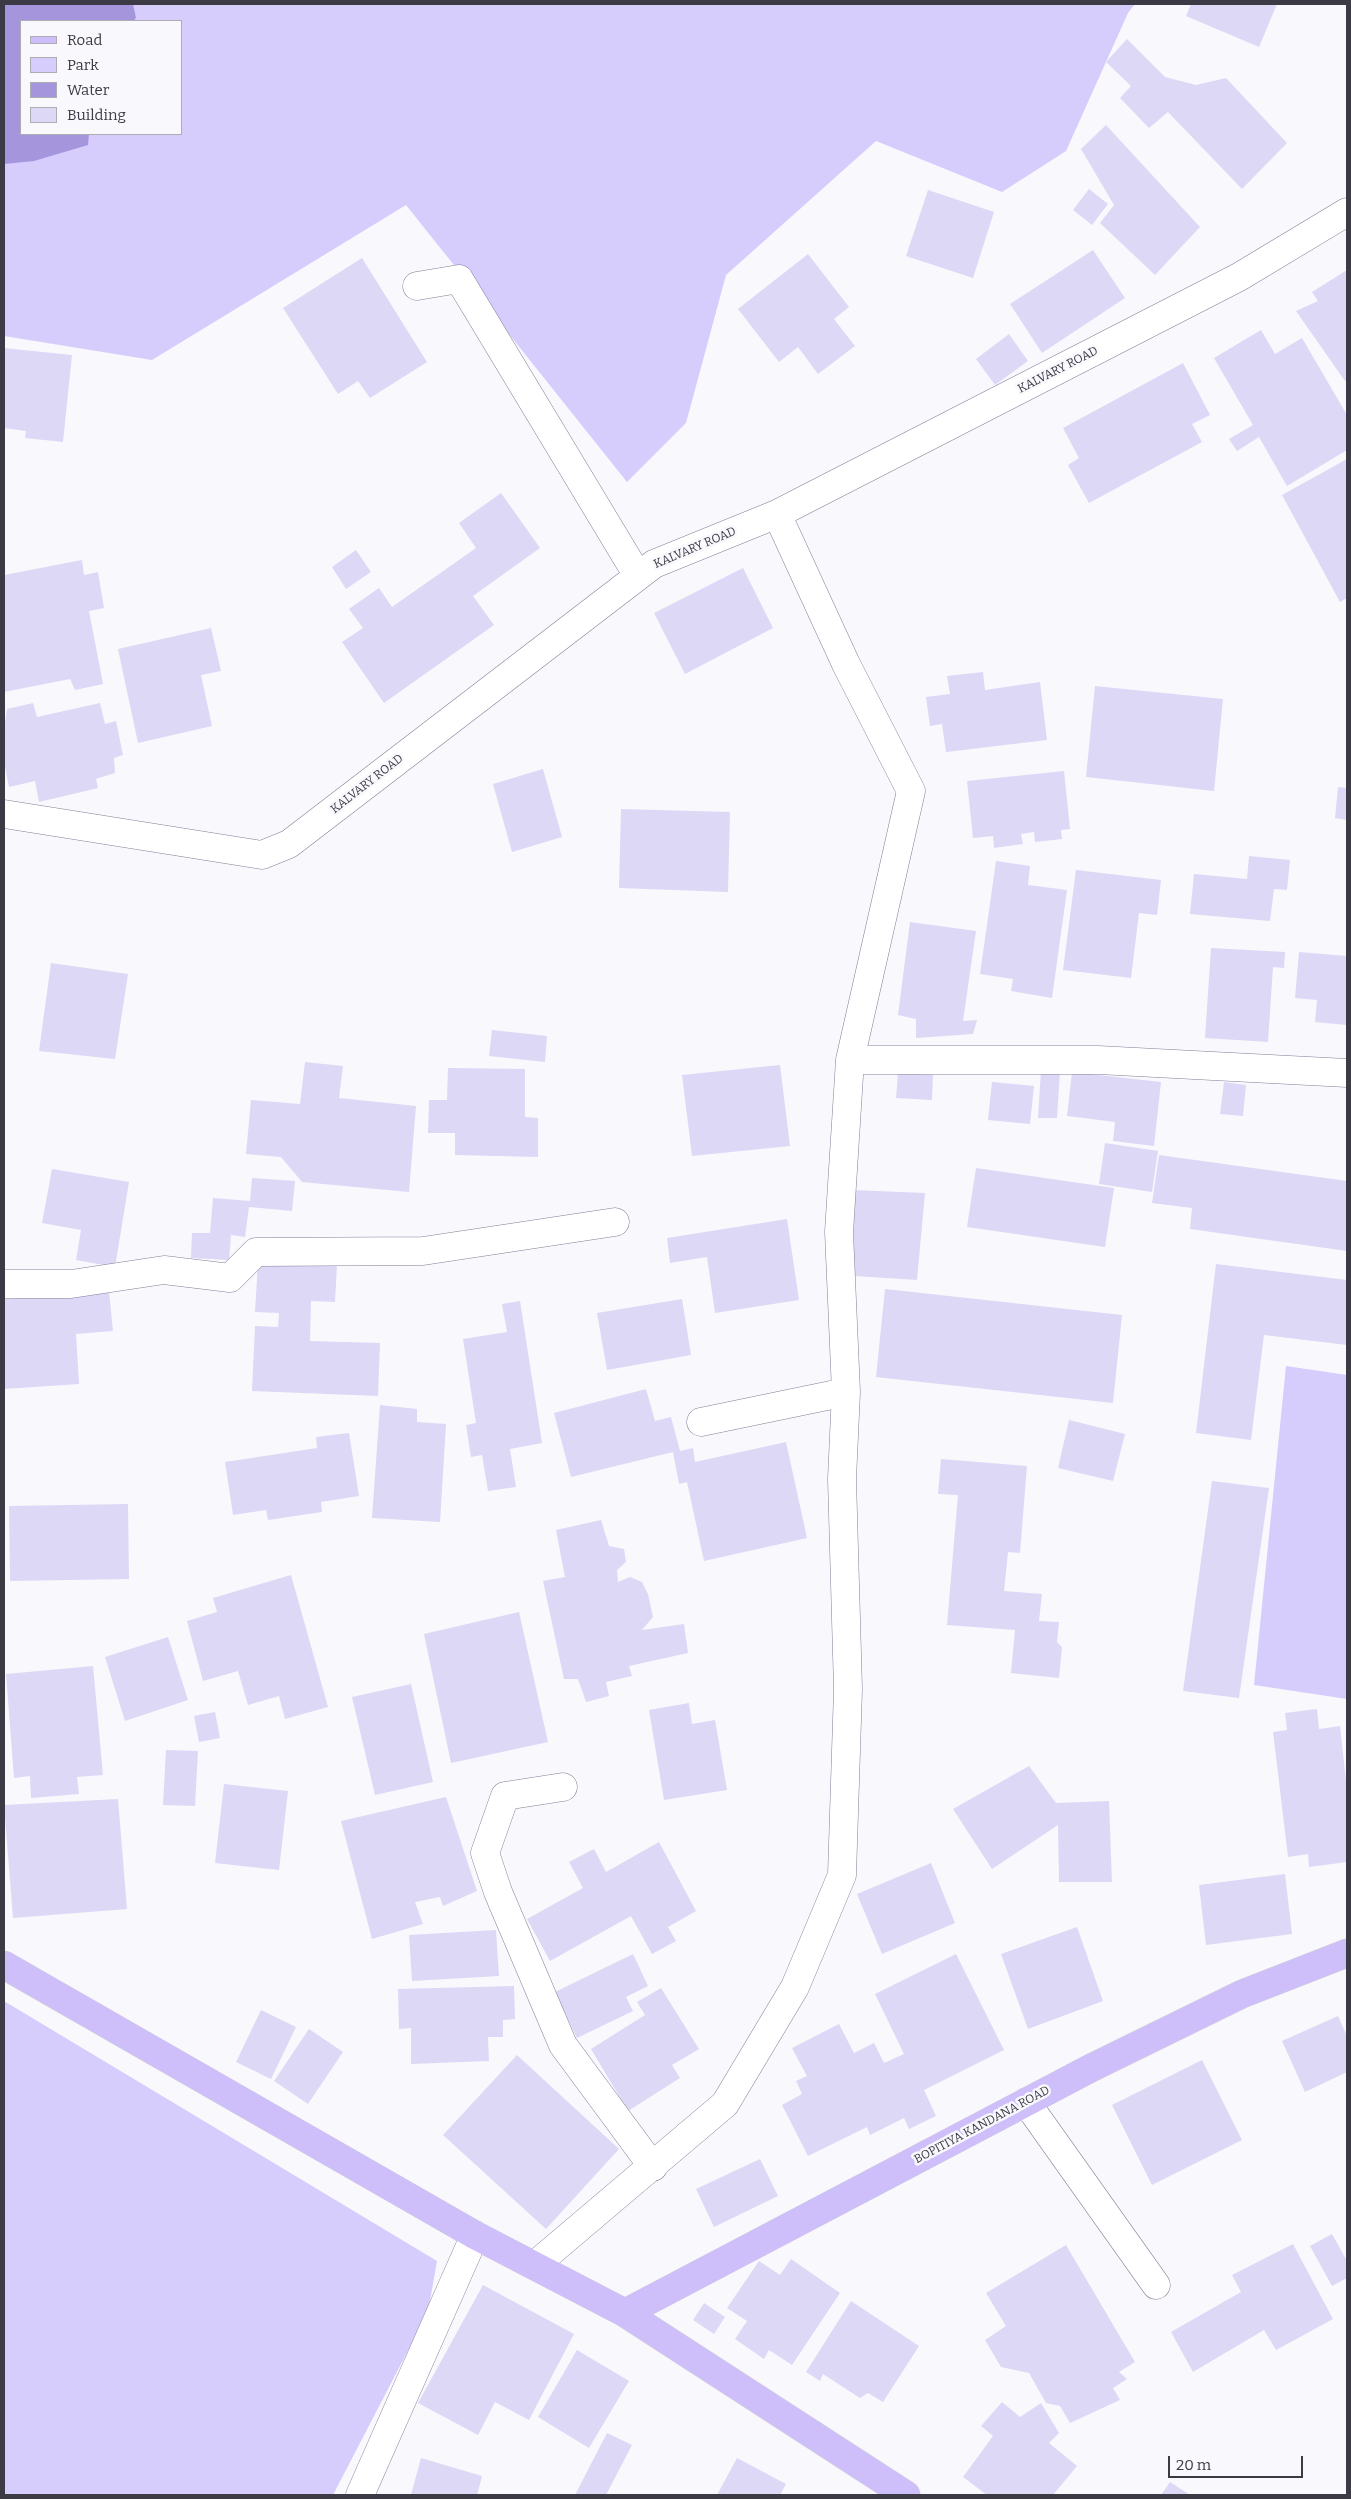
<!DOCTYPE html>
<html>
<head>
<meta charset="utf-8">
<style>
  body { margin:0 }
  #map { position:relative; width:1351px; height:2499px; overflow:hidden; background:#f9f8fd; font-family:Bitter,serif }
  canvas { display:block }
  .frame { position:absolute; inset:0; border:5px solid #3c3a44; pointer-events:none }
  .legend { position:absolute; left:20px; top:20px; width:162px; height:115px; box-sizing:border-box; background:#f9f8fd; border:1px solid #adacb3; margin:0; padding:6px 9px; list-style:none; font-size:15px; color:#3c3a44 }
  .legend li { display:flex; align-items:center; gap:10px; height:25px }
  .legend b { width:25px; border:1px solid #adacb3 }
  .scale { position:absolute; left:1168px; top:2456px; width:135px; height:22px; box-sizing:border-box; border:2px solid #3c3a44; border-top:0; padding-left:6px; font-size:15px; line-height:18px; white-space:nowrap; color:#3c3a44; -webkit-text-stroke:4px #f9f8fd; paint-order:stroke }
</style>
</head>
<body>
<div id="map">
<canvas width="1351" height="2499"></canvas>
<div class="frame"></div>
<ul class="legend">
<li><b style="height:6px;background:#cebffb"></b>Road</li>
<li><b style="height:14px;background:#d6cdfd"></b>Park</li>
<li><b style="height:14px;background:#a595dd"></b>Water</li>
<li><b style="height:14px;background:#ddd8f6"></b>Building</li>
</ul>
<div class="scale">20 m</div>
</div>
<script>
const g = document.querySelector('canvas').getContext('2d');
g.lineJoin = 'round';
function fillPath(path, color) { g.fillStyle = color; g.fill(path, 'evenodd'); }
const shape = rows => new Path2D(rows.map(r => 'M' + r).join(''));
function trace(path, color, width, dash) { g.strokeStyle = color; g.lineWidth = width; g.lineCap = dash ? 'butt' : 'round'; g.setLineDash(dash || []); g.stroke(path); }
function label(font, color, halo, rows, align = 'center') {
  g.font = font + ' Bitter,serif'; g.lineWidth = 5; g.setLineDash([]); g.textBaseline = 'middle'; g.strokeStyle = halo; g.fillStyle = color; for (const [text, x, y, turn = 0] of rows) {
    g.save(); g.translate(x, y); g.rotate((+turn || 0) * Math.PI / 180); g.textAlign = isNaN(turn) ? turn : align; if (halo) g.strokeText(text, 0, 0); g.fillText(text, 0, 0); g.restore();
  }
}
const green = shape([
  [4,4,1135,4,1128,13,1066,151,1002,192,876,141,726,275,686,423,627,482,406,205,152,360,4,336],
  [21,21,181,21,181,134,21,134],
  [1286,1366,1347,1375,1347,1699,1254,1685],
  [4,2001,437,2261,428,2312,333,2495,4,2495]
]);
const water = shape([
  [4,4,133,4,136,18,133,21,21,21,21,134,89,134,88,145,34,161,4,164]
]);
const building = shape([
  [1191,4,1277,4,1259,47,1186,16],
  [1127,39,1165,77,1196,85,1226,78,1287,143,1242,189,1168,112,1149,128,1120,98,1131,86,1106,62],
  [1106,125,1200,227,1155,275,1100,223,1114,205,1081,149],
  [1089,189,1108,204,1092,225,1073,210],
  [928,190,994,212,973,278,906,256],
  [1093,250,1125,298,1042,353,1010,304],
  [808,254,849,307,834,319,855,346,818,374,798,347,779,362,738,309],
  [362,258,427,362,370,398,358,381,338,394,283,308],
  [1347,270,1347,379,1345,381,1296,311,1318,301,1312,292],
  [1261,330,1275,354,1302,338,1347,415,1347,450,1287,486,1259,437,1237,451,1229,439,1253,425,1214,358],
  [1009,334,1028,361,995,385,976,359],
  [4,348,72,355,63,442,25,438,26,431,4,428],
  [1183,363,1210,415,1192,424,1202,442,1089,503,1068,465,1079,458,1063,428],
  [1347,459,1347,598,1340,602,1282,495],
  [501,493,540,548,473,596,494,625,384,703,342,642,363,628,349,609,379,588,392,607,476,548,459,523],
  [356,550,371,572,346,589,332,567],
  [82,560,84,575,98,572,104,608,89,611,103,684,75,690,70,679,4,692,4,575],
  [743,568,773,628,685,674,654,613],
  [211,628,221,671,201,675,212,726,138,743,118,649],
  [983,672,985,690,1040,682,1047,740,946,752,942,724,930,726,926,697,950,694,947,676],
  [1095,686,1223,699,1214,791,1086,777],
  [33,703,37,717,100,703,105,724,116,721,123,755,114,758,115,773,96,779,98,788,39,802,35,781,9,787,4,761,4,730,7,709],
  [543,769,562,837,512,852,493,784],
  [1064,771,1070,829,1061,830,1062,839,1035,842,1034,832,1021,834,1023,844,994,848,993,836,973,838,967,781],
  [1338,787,1347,788,1347,820,1335,818],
  [621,809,730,812,728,892,619,888],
  [1249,856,1290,860,1287,890,1274,889,1270,921,1190,914,1194,874,1247,879],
  [996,861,1030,866,1028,885,1067,890,1052,998,1011,991,1013,979,980,974],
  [1076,870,1161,880,1157,915,1139,913,1131,978,1063,970],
  [910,922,976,931,963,1021,977,1020,973,1034,916,1038,916,1019,898,1015],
  [1211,948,1285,952,1284,968,1273,967,1268,1042,1205,1038],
  [1299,952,1347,956,1347,1025,1315,1022,1317,1000,1295,998],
  [51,963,128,974,115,1059,39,1051],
  [492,1030,547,1036,545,1062,489,1056],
  [305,1062,343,1066,339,1098,416,1106,409,1192,302,1182,281,1157,246,1154,251,1100,300,1104],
  [780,1065,790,1146,692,1156,682,1075],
  [448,1068,525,1069,525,1117,538,1118,538,1157,455,1155,455,1133,428,1133,429,1100,447,1100],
  [1041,1070,1060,1072,1057,1118,1038,1118],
  [1072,1072,1161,1082,1154,1146,1113,1141,1115,1122,1067,1116],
  [898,1073,933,1075,932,1100,896,1098],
  [992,1082,1034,1086,1030,1124,988,1120],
  [1224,1082,1246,1085,1243,1116,1220,1114],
  [1105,1143,1158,1151,1152,1192,1099,1184],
  [1159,1155,1347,1181,1347,1251,1190,1229,1192,1208,1152,1203],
  [976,1168,1114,1188,1105,1247,967,1227],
  [52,1169,129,1182,115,1267,76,1260,81,1230,42,1223],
  [252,1178,295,1181,292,1211,249,1207,245,1237,231,1235,229,1260,191,1258,192,1233,210,1233,213,1198,250,1201],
  [853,1190,925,1193,917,1280,854,1276],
  [787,1219,799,1300,715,1313,707,1257,670,1263,667,1238],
  [258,1262,337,1265,335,1302,311,1301,310,1341,380,1343,378,1396,252,1391,255,1326,278,1327,279,1313,255,1312],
  [1216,1264,1347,1280,1347,1345,1264,1335,1251,1440,1196,1433],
  [885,1289,1122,1315,1113,1403,876,1377],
  [109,1291,113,1331,76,1334,79,1384,4,1389,4,1299],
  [682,1299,691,1355,607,1370,597,1313],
  [520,1301,542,1443,510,1449,516,1487,488,1491,482,1455,471,1457,466,1425,476,1423,463,1339,507,1332,502,1304],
  [646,1389,655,1421,671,1417,680,1451,693,1448,695,1462,786,1442,807,1538,704,1561,687,1482,679,1484,673,1452,571,1477,554,1413],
  [380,1405,417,1409,417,1422,446,1424,440,1522,372,1518],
  [1069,1420,1125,1434,1113,1481,1058,1468],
  [349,1433,359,1496,321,1502,322,1512,268,1520,266,1510,233,1515,225,1462,317,1448,316,1437],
  [941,1459,1027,1466,1020,1553,1008,1552,1004,1591,1042,1594,1039,1621,1059,1622,1057,1642,1062,1647,1059,1678,1011,1673,1015,1630,947,1625,958,1495,938,1494],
  [1212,1481,1269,1488,1239,1698,1183,1691],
  [128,1504,129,1579,10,1581,9,1506],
  [601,1520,609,1546,624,1549,626,1562,617,1570,618,1582,630,1577,642,1582,648,1594,653,1617,642,1630,684,1624,688,1653,629,1666,632,1676,606,1682,609,1696,586,1702,578,1679,564,1679,543,1581,565,1577,556,1530],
  [291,1575,328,1707,285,1719,279,1696,248,1705,238,1671,203,1681,187,1621,217,1612,213,1598],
  [519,1612,548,1742,451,1763,424,1634],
  [168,1637,188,1700,125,1721,105,1657],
  [93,1666,103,1775,77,1777,79,1794,31,1798,30,1776,14,1778,6,1674],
  [411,1684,433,1782,375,1795,352,1697],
  [689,1703,692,1724,715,1720,727,1790,664,1800,649,1710],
  [1317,1709,1319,1729,1340,1726,1347,1790,1347,1862,1309,1867,1308,1854,1288,1857,1273,1732,1287,1730,1285,1713],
  [215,1712,220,1738,199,1742,194,1716],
  [166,1750,198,1751,195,1806,163,1805],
  [1029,1766,1056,1803,1109,1801,1112,1882,1059,1882,1058,1825,992,1869,953,1809],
  [224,1784,288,1791,279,1870,215,1863],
  [446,1797,477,1891,443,1906,440,1897,415,1902,423,1924,372,1939,341,1821],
  [118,1799,127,1909,13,1918,4,1805],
  [659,1842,696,1911,668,1927,676,1941,652,1954,631,1916,550,1961,527,1919,583,1888,569,1862,594,1849,606,1872],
  [931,1863,955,1923,882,1954,857,1894],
  [1285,1874,1292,1934,1206,1945,1199,1885],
  [1077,1927,1103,2001,1028,2029,1001,1954],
  [496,1930,499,1976,412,1981,409,1935],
  [633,1954,648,1986,626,1997,633,2011,577,2038,555,1992],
  [956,1954,1004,2050,924,2090,936,2116,909,2129,904,2118,870,2135,867,2127,808,2156,782,2105,802,2094,796,2081,807,2076,792,2048,839,2024,854,2053,874,2043,884,2063,904,2054,875,1994],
  [514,1986,515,2019,503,2020,503,2037,488,2037,489,2061,411,2064,411,2028,399,2029,398,1989],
  [661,1988,699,2049,672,2065,680,2078,628,2111,591,2049,645,2015,637,2002],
  [261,2010,296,2027,271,2079,236,2062],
  [1338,2016,1347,2036,1347,2072,1305,2092,1282,2041],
  [309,2029,343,2052,308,2104,274,2081],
  [517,2055,619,2149,546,2229,443,2135],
  [1202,2060,1242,2140,1152,2185,1112,2105],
  [760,2159,778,2196,714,2227,696,2189],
  [1332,2234,1347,2261,1347,2278,1332,2286,1310,2246],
  [1293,2244,1333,2319,1276,2350,1264,2330,1193,2372,1171,2332,1241,2292,1232,2275],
  [1066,2245,1135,2362,1119,2372,1127,2379,1113,2388,1120,2400,1070,2423,1060,2406,1046,2403,1029,2373,1001,2367,985,2340,1006,2326,986,2293],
  [791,2259,840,2293,792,2365,769,2350,764,2359,735,2339,747,2321,727,2308,759,2261,780,2275],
  [483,2285,574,2334,529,2420,495,2402,478,2435,418,2403],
  [851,2301,919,2346,883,2402,868,2393,860,2398,823,2374,820,2381,806,2372],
  [704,2303,725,2317,714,2334,693,2320],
  [577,2350,629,2381,589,2448,538,2417],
  [1002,2402,1020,2417,1041,2403,1059,2433,1049,2443,1077,2466,1053,2495,987,2495,963,2477,993,2436,981,2426],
  [607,2433,632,2445,606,2495,575,2495],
  [421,2458,482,2476,477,2495,411,2495],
  [737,2458,786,2484,780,2495,717,2495],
  [1170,2482,1190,2495,1161,2495]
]);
const minor = shape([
  [417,286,459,279,638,576],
  [4,814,262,855,289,844,654,564,777,514,1239,277,1347,212],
  [850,1060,1098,1060,1347,1073],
  [4,1284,71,1284,164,1270,230,1278,256,1252,423,1251,615,1222],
  [701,1422,846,1392],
  [563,1787,505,1796,485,1853,498,1892,563,2045,653,2167],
  [1026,2102,1156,2285],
  [535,2265,725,2104,795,1987,842,1875,848,1689,842,1479,846,1392,839,1232,850,1060,911,791,846,664,777,514],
  [360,2495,475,2235]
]);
const major = shape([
  [4,1965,475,2235,625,2313,906,2495],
  [625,2313,1091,2068,1242,1994,1347,1953]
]);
const streetNames = [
  ["KALVARY ROAD",1058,370,-27],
  ["KALVARY ROAD",695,548,-23],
  ["KALVARY ROAD",367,784,-38],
  ["BOPITIYA KANDANA ROAD",982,2125,-28]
];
fillPath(green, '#d6cdfd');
fillPath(water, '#a595dd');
fillPath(building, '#ddd8f6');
trace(minor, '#837f97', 29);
trace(major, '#d4d4d6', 29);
trace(minor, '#fff', 28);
trace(major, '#cebffb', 28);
label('12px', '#3c3a44', '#f9f8fd', streetNames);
</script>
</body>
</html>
